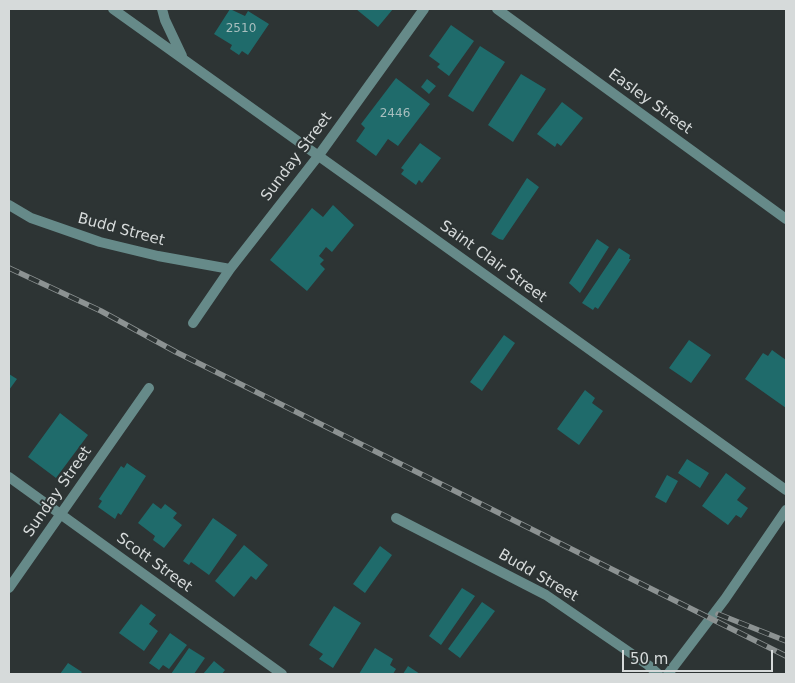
<!DOCTYPE html>
<html>
<head>
<meta charset="utf-8">
<style>
  body { margin:0 }
  #map { position:relative; width:795px; height:683px; overflow:hidden; background:#2d3434; font-family:"DejaVu Sans",sans-serif }
  canvas { display:block }
  .frame { position:absolute; inset:0; border:10px solid #d6dada; pointer-events:none }
  .scale { position:absolute; left:622px; top:650px; width:151px; height:22px; box-sizing:border-box; border:2px solid #d6dada; border-top:0; padding-left:6px; font-size:15px; line-height:18px; white-space:nowrap; color:#d6dada; -webkit-text-stroke:4px #2d3434; paint-order:stroke }
</style>
</head>
<body>
<div id="map">
<canvas width="795" height="683"></canvas>
<div class="frame"></div>
<div class="scale">50 m</div>
</div>
<script>
const g = document.querySelector('canvas').getContext('2d');
g.lineJoin = 'round';
function fillPath(path, color) { g.fillStyle = color; g.fill(path, 'evenodd'); }
const shape = rows => new Path2D(rows.map(r => 'M' + r).join(''));
function trace(path, color, width, dash) { g.strokeStyle = color; g.lineWidth = width; g.lineCap = dash ? 'butt' : 'round'; g.setLineDash(dash || []); g.stroke(path); }
function label(font, color, halo, rows, align = 'center') {
  g.font = font + ' "DejaVu Sans",sans-serif'; g.lineWidth = 4; g.setLineDash([]); g.textBaseline = 'middle'; g.strokeStyle = halo; g.fillStyle = color; for (const [text, x, y, turn = 0] of rows) {
    g.save(); g.translate(x, y); g.rotate((+turn || 0) * Math.PI / 180); g.textAlign = isNaN(turn) ? turn : align; if (halo) g.strokeText(text, 0, 0); g.fillText(text, 0, 0); g.restore();
  }
}
const building = shape([
  [230,9,245,16,248,11,269,24,248,55,242,51,239,55,230,49,232,45,214,34],
  [356,9,393,9,378,27],
  [451,25,474,41,449,76,437,67,440,64,429,56],
  [480,46,505,62,473,112,448,96],
  [521,74,546,89,513,142,488,125],
  [396,78,430,104,398,146,388,139,376,156,356,141,365,128,361,124],
  [427,79,436,86,429,94,421,87],
  [562,102,583,118,561,146,557,143,555,147,537,134],
  [420,143,441,158,422,183,419,180,416,185,401,174,404,170,401,168],
  [527,178,539,187,503,240,499,239,491,234],
  [333,205,354,225,332,252,326,247,319,256,324,260,320,264,325,269,307,291,270,260,312,208,323,217],
  [597,239,609,247,580,293,569,283],
  [619,248,630,255,629,259,631,259,598,309,595,307,593,310,582,303],
  [504,335,515,343,482,391,470,382],
  [689,340,711,355,691,383,669,368],
  [772,350,786,360,786,408,745,379,763,353,768,356],
  [9,374,17,379,9,390],
  [585,390,595,398,592,403,603,411,579,445,557,429],
  [60,413,88,435,56,478,28,457],
  [687,459,709,473,700,488,678,473],
  [127,463,146,476,121,515,118,513,115,519,98,507,102,501,99,499,121,466,124,468],
  [726,473,746,488,737,500,748,508,741,518,736,515,728,525,702,506],
  [667,475,678,481,666,503,655,497],
  [153,503,161,509,165,504,177,513,173,518,182,525,164,548,153,540,155,536,138,523],
  [213,518,237,535,209,575,191,562,189,565,183,561],
  [244,545,268,565,256,580,251,576,234,597,215,581],
  [380,546,392,555,365,593,353,584],
  [462,588,475,596,441,645,429,636],
  [482,602,495,611,460,658,448,649],
  [141,604,156,615,149,624,158,631,144,651,119,633],
  [334,606,361,623,333,668,319,659,323,654,309,645],
  [170,633,187,645,169,669,163,665,159,670,149,663],
  [189,648,205,658,194,674,171,674],
  [375,648,393,659,390,665,396,669,393,674,359,674],
  [214,661,225,670,222,674,203,674],
  [68,663,82,672,80,674,60,674],
  [408,666,420,674,403,674]
]);
const street = shape([
  [113,9,786,490],
  [162,9,165,20,182,56],
  [497,9,786,219],
  [9,205,31,218,100,242,158,256,230,269],
  [193,323,230,269,319,155,424,9],
  [9,477,282,674],
  [396,518,546,595,648,665,658,674],
  [9,588,149,388],
  [668,674,725,599,786,510]
]);
const rail = shape([
  [9,268,101,311,176,352,786,656],
  [718,614,786,641]
]);
const numberNames = [
  ["2510",241,29],
  ["2446",395,114]
];
const streetNames = [
  ["Easley Street",650,102,36],
  ["Sunday Street",297,157,-53],
  ["Budd Street",121,230,15],
  ["Saint Clair Street",493,262,36],
  ["Sunday Street",58,492,-55],
  ["Scott Street",154,563,36],
  ["Budd Street",538,576,30]
];
fillPath(building, '#1f6b6b');
trace(street, '#668a89', 10);
trace(rail, '#8c9292', 5.5);
trace(rail, '#2d3434', 4, [11]);
label('12px', '#a8bebe', null, numberNames);
label('15px', '#d6dada', '#2d3434', streetNames);
</script>
</body>
</html>
